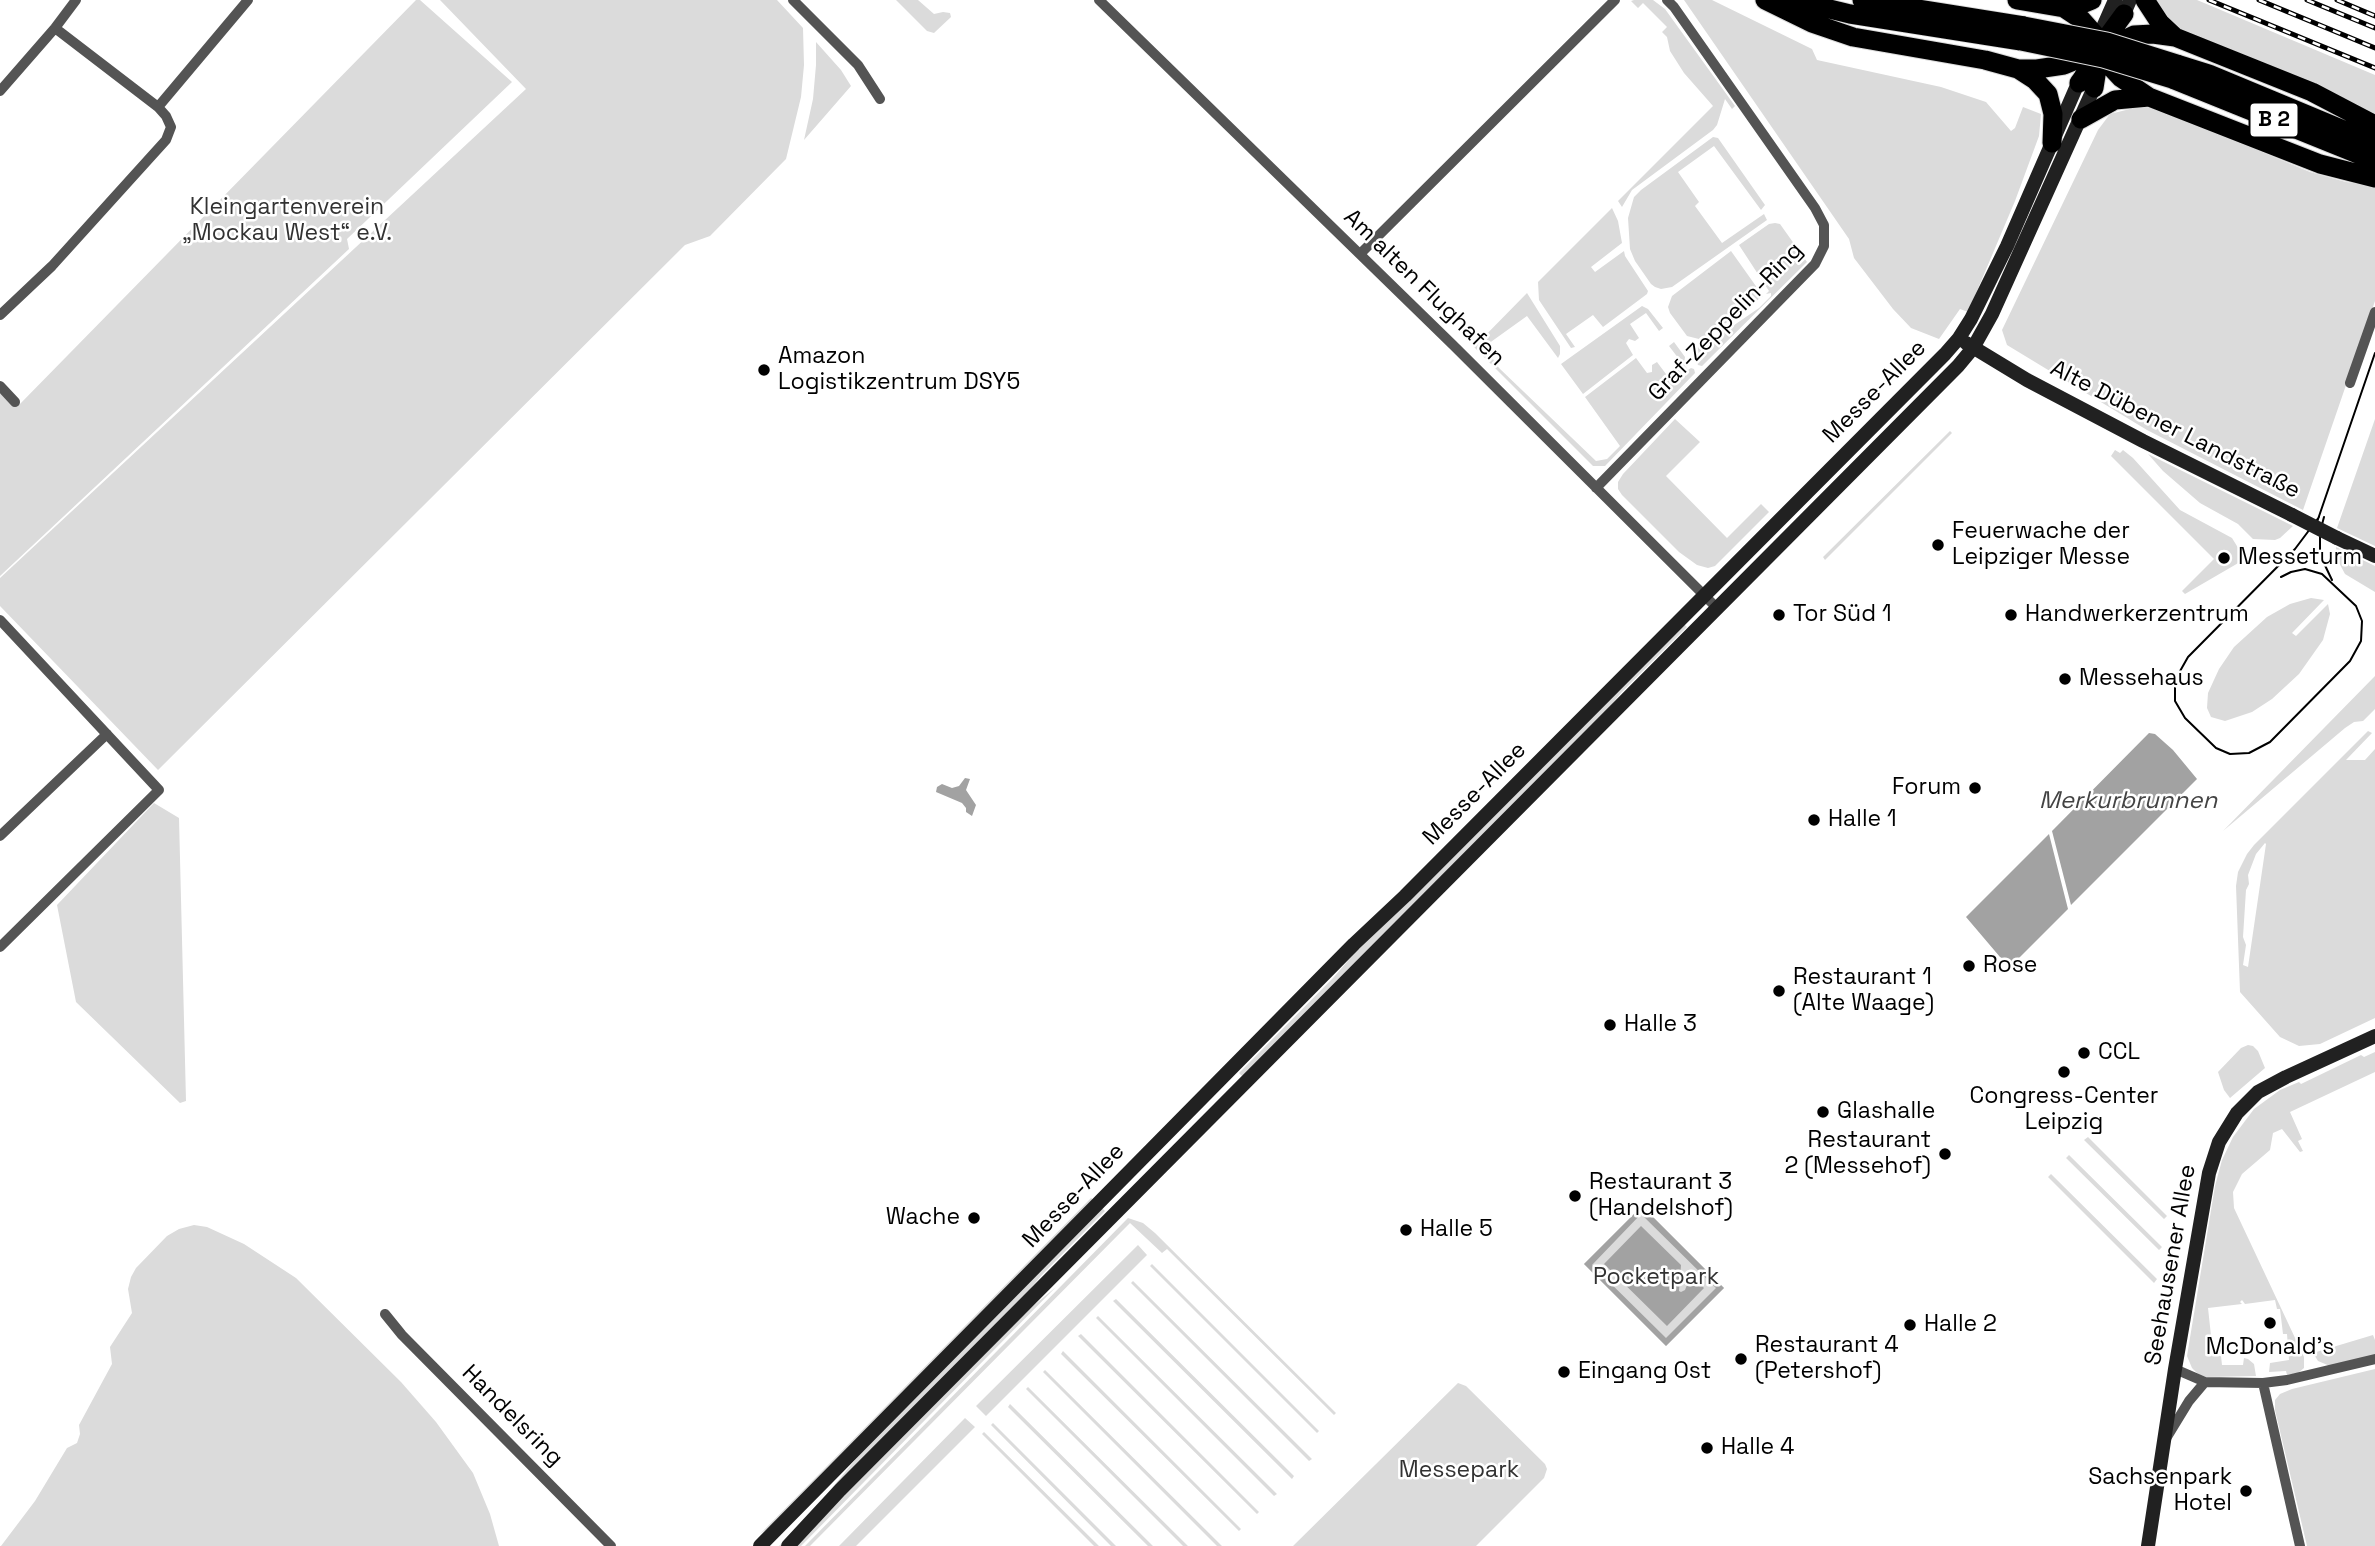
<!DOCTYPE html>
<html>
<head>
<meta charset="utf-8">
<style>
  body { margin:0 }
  canvas { display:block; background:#fff }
</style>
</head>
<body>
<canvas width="2375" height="1546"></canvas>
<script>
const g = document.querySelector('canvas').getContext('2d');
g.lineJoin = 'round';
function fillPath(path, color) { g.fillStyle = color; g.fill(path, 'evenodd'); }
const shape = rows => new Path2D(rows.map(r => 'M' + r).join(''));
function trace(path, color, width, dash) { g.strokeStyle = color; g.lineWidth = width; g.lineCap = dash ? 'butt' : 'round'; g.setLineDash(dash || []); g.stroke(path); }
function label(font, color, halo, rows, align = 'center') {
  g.font = font + ' "Space Grotesk",sans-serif'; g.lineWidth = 5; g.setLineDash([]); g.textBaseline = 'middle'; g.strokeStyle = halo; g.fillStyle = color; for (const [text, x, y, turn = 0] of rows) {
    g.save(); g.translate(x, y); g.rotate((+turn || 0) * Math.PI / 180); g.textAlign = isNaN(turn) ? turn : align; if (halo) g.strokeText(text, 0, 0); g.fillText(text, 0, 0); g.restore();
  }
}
const green = shape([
  [416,0,420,0,512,82,347,239,349,249,0,576,0,393,17,407],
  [440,0,777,0,803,28,804,65,801,97,786,159,710,236,685,245,158,770,0,606,0,578,526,89],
  [896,0,918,0,934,14,943,12,950,13,951,17,934,33,927,31],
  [1634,0,1653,0,1665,9,1735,106,1732,109,1725,99,1717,125,1713,130,1632,190,1622,207,1618,201,1713,106,1684,73,1670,51,1667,37,1662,32,1667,27,1643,3,1638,8,1631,1],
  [1684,0,1712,0,1812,49,1817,60,1941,87,1986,102,2011,131,2015,128,2023,107,2041,114,2039,136,2015,201,1968,312,1960,309,1939,339,1911,328,1893,309,1854,258,1849,239],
  [2153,0,2197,0,2375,75,2375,117,2171,26],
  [816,42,841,70,851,86,804,140,813,99,816,65],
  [2142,106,2168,113,2310,172,2346,182,2375,186,2375,301,2303,510,2147,430,2007,345,2002,330,2098,130,2110,114],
  [1713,137,1718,138,1765,205,1761,210,1714,146,1678,172,1699,202,1695,206,1722,243,1764,214,1767,220,1672,287,1661,289,1655,287,1651,284,1635,261,1630,249,1628,218,1634,197,1641,190],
  [1612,208,1618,221,1622,243,1591,267,1595,272,1624,251,1625,256,1648,291,1647,294,1603,327,1593,315,1566,334,1575,347,1571,348,1539,300,1538,282],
  [1775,223,1780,224,1807,262,1702,366,1698,365,1694,356,1698,347,1711,341,1759,308,1771,296,1771,293,1766,294,1769,291,1739,245,1769,224],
  [1731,251,1763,296,1708,336,1699,339,1687,336,1670,313,1668,307,1672,296],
  [1527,293,1560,346,1560,354,1558,358,1527,316,1481,349,1484,352,1487,350,1499,368,1596,461,1607,459,1620,446,1585,397,1636,358,1647,373,1652,372,1652,365,1657,362,1666,374,1682,363,1669,346,1674,342,1685,357,1684,364,1688,370,1691,368,1694,369,1695,373,1605,466,1593,466,1474,347],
  [1642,306,1648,309,1663,328,1659,331,1646,313,1630,324,1639,338,1635,341,1629,339,1626,343,1633,355,1583,394,1561,364],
  [1675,419,1700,442,1666,476,1727,538,1761,504,1769,512,1715,566,1708,568,1697,565,1679,552,1622,495,1618,489,1618,482,1623,474],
  [2375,419,2375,546,2337,528],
  [1950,431,1952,433,1825,560,1823,557],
  [2115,450,2120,453,2123,450,2133,458,2180,510,2232,538,2240,551,2240,562,2185,594,2182,591,2214,559,2111,456],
  [2148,454,2269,514,2293,526,2280,538,2275,540,2253,539,2238,524,2200,503,2163,471],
  [2336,547,2375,566,2375,592,2345,574,2337,559],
  [2311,598,2324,600,2292,633,2296,636,2328,604,2330,614,2323,640,2299,674,2272,699,2252,712,2225,721,2211,717,2207,708,2208,693,2219,669,2234,647,2267,617,2290,604],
  [1684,624,1687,627,1621,693,1594,726,1244,1078,1239,1073,1334,977,1365,941],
  [2375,676,2375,709,2363,721,2354,722,2345,728,2223,831],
  [2368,731,2372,733,2346,760,2365,760,2375,749,2375,1018,2320,1044,2299,1046,2280,1037,2240,992,2236,886,2238,872,2247,854,2254,845],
  [2265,843,2266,844,2248,967,2243,965,2246,945,2243,937,2246,890,2249,884,2248,875,2256,854],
  [154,803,179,818,186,1101,180,1103,76,1002,57,905],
  [2248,1045,2253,1046,2258,1051,2265,1068,2230,1098,2224,1090,2218,1072,2241,1048],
  [2375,1052,2375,1072,2290,1112,2302,1139,2298,1141,2303,1151,2300,1152,2282,1129,2273,1133,2270,1150,2242,1174,2233,1192,2234,1208,2304,1357,2304,1368,2298,1373,2287,1375,2286,1371,2269,1372,2270,1363,2289,1360,2287,1334,2283,1334,2280,1309,2277,1309,2275,1300,2245,1304,2242,1300,2240,1302,2242,1304,2208,1308,2213,1354,2221,1356,2222,1365,2243,1365,2244,1358,2248,1359,2254,1364,2256,1376,2206,1377,2198,1374,2192,1368,2187,1356,2215,1186,2222,1160,2233,1137,2254,1109,2280,1090,2299,1082,2301,1084,2361,1055,2364,1057],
  [2088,1137,2167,1216,2164,1219,2084,1140],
  [2069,1155,2162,1247,2159,1250,2066,1158],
  [2051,1174,2157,1279,2154,1283,2048,1177],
  [1091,1198,1094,1200,782,1518,760,1534],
  [1100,1206,1105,1211,1041,1276,1013,1310,783,1546,779,1546,808,1517,860,1454],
  [1642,1206,1724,1288,1666,1346,1584,1264],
  [1128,1218,1143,1223,1155,1233,1336,1413,1334,1415,1167,1249,1162,1253,1130,1223,810,1546,805,1546],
  [194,1225,207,1227,244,1244,296,1278,401,1382,436,1422,473,1473,490,1514,499,1546,1,1546,35,1501,67,1448,77,1443,80,1434,79,1425,112,1364,110,1347,132,1313,128,1289,131,1277,136,1268,167,1236,179,1229],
  [1138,1245,1147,1255,986,1416,976,1406],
  [1152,1264,1319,1431,1317,1433,1150,1266],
  [1133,1281,1312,1459,1309,1461,1131,1283],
  [1056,1287,801,1546,795,1546,843,1494,1016,1320],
  [1116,1299,1294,1476,1292,1479,1113,1301],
  [1098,1316,1277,1494,1274,1496,1096,1318],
  [1081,1334,1259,1512,1257,1514,1078,1336],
  [2373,1335,2375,1340,2375,1355,2330,1366,2318,1361,2313,1353],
  [1063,1351,1241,1529,1239,1531,1061,1354],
  [2375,1369,2375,1546,2307,1546,2275,1410,2275,1400,2280,1394,2292,1389],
  [1045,1370,1222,1546,1217,1546,1043,1372],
  [1458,1383,1466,1386,1545,1464,1547,1469,1544,1478,1476,1546,1293,1546],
  [1028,1387,1188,1546,1183,1546,1026,1389],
  [1010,1404,1153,1546,1148,1546,1008,1407],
  [965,1418,975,1427,856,1546,839,1546],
  [993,1423,1116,1546,1111,1546,991,1425],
  [984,1432,1099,1546,1094,1546,982,1434]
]);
const water = shape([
  [2149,733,2155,734,2173,750,2197,779,2071,905,2052,831],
  [965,778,970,779,966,790,976,805,972,816,966,812,966,808,962,803,936,792,937,787,942,784,952,788,959,786],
  [2049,834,2068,909,2014,963,2010,962,2000,957,1966,917],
  [1642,1206,1724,1288,1666,1346,1584,1264],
  [1641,1214,1716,1288,1666,1338,1592,1265],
  [1641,1226,1681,1265,1679,1291,1681,1292,1685,1290,1691,1275,1704,1288,1667,1326,1604,1264]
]);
const street = shape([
  [793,0,858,65,880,99],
  [1099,0,1453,345,1717,608],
  [55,28,158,107],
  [0,91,55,28,76,0],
  [1360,254,1615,0],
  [0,315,52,266,166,140,171,127,166,116,158,107,248,0],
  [2350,383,2375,312],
  [0,386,15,402],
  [1596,488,1815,264,1824,246,1824,225,1815,208,1674,7,1667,0],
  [0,620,159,790,0,947],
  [0,836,107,734],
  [385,1314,402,1335,611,1546],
  [2175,1369,2205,1382,2263,1383,2287,1380,2375,1359],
  [2263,1383,2300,1546],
  [2167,1437,2189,1401,2205,1382]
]);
const secondary = shape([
  [2120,23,2130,0],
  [2096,43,2115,0],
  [1966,343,2027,380,2143,441,2292,515],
  [2337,538,2375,556],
  [760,1546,1354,944,1405,896,1945,354,1959,338,1971,319,2007,246,2082,74],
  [788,1546,840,1490,1958,366,1973,348,1992,314,2097,81],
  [2148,1546,2175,1369,2209,1173,2219,1142,2237,1113,2258,1092,2286,1077,2375,1036]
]);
const highway = shape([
  [1765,0,1812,23,1853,37,1985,60,2018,69,2037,69,2064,65,2091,54,2105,40,2124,14],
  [1793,0,1850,14,2021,41],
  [1862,0,2024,26],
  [2017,0,2064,8,2075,7,2092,0],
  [2145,0,2160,23,2175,37],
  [2064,8,2082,20,2098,38,2099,56,2094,88],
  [2104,49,2106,62,2121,78,2149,97,2320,164,2375,178],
  [2177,64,2209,74,2375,143],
  [2018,69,2035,80,2048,94,2053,114,2052,143],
  [2172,79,2375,161],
  [2079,83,2099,56,2111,46,2134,35,2153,34,2175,37,2312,92,2375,125],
  [2081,119,2115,100,2149,97]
]);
const tram = shape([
  [2324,517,2320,532,2320,555,2332,580],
  [2316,525,2375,353],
  [2281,577,2291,572,2305,569,2322,574,2356,606,2362,621,2361,641,2350,661,2270,742,2249,753,2230,754,2216,748,2185,718,2175,701,2175,680,2188,657,2295,549,2319,517]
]);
const rail = shape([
  [2209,0,2375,68],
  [2259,0,2375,48],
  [2307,0,2375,28],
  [2337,0,2375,16]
]);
const secondaryBridge = shape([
  [2292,515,2337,538]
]);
const highwayBridge = shape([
  [2024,26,2107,42,2177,64],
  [2021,41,2103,58,2172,79]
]);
const markers = [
  [764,370,7,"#000"],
  [1938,545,7,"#000"],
  [2224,558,7,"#000"],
  [1779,615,7,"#000"],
  [2011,615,7,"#000"],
  [2065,679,7,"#000"],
  [1975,788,7,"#000"],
  [1814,820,7,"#000"],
  [1969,966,7,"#000"],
  [1779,991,7,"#000"],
  [1610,1025,7,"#000"],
  [2084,1053,7,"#000"],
  [2064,1072,7,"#000"],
  [1823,1112,7,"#000"],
  [1945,1154,7,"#000"],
  [1575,1196,7,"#000"],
  [974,1218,7,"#000"],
  [1406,1230,7,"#000"],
  [2270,1323,7,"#000"],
  [1910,1325,7,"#000"],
  [1741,1359,7,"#000"],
  [1564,1372,7,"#000"],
  [1707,1448,7,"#000"],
  [2246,1491,7,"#000"]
];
const shields = [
  [2274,120,49]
];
const shieldNames = [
  ["B 2",2274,120]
];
const parkNames = [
  ["Kleingartenverein",287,208],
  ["„Mockau West“ e.V.",287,234],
  ["Pocketpark",1656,1278],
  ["Messepark",1459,1471]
];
const streetNames = [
  ["Am alten Flughafen",1424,288,44],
  ["Graf-Zeppelin-Ring",1726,322,-46],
  ["Messe-Allee",1875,392,-45],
  ["Alte Dübener Landstraße",2175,430,27],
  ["Messe-Allee",1475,794,-45],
  ["Messe-Allee",1074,1196,-46],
  ["Seehausener Allee",2171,1265,-80],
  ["Handelsring",512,1416,45]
];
const poiNames = [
  ["Amazon",778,357],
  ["Logistikzentrum DSY5",778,383],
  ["Feuerwache der",1952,532],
  ["Leipziger Messe",1952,558],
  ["Messeturm",2238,558],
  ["Tor Süd 1",1793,615],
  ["Handwerkerzentrum",2025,615],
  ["Messehaus",2079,679],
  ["Forum",1961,788,"right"],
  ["Halle 1",1828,820],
  ["Rose",1983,966],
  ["Restaurant 1",1793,978],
  ["(Alte Waage)",1793,1004],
  ["Halle 3",1624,1025],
  ["CCL",2098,1053],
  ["Congress-Center",2064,1097,"center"],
  ["Leipzig",2064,1123,"center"],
  ["Glashalle",1837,1112],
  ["Restaurant",1931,1141,"right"],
  ["2 (Messehof)",1931,1167,"right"],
  ["Restaurant 3",1589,1183],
  ["(Handelshof)",1589,1209],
  ["Wache",960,1218,"right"],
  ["Halle 5",1420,1230],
  ["Halle 2",1924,1325],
  ["Restaurant 4",1755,1346],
  ["(Petershof)",1755,1372],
  ["McDonald's",2270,1348,"center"],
  ["Eingang Ost",1578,1372],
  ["Halle 4",1721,1448],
  ["Sachsenpark",2232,1478,"right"],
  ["Hotel",2232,1504,"right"]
];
const waterNames = [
  ["Merkurbrunnen",2128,801]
];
fillPath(green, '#dbdbdb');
fillPath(water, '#a2a2a2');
trace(highway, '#dbdbdb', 21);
trace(street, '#545454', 10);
trace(secondary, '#212121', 14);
trace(highway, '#000', 19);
trace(tram, '#000', 2);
trace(rail, '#000', 5);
trace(rail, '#fff', 2.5, [8]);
trace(highwayBridge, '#dbdbdb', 21, []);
trace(secondaryBridge, '#212121', 14);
trace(highwayBridge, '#000', 19);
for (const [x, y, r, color] of markers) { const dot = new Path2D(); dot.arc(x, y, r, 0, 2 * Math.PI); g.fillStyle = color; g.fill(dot); trace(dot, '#fff', 2.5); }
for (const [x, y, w] of shields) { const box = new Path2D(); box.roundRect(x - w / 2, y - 17.5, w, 35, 5); g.fillStyle = '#fff'; g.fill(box); trace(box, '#000', 2); }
label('bold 21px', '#000', null, shieldNames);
label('23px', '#323232', '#fff', parkNames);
label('23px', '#000', '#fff', streetNames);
label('23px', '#000', '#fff', poiNames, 'left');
label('italic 24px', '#434343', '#fff', waterNames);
</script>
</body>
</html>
